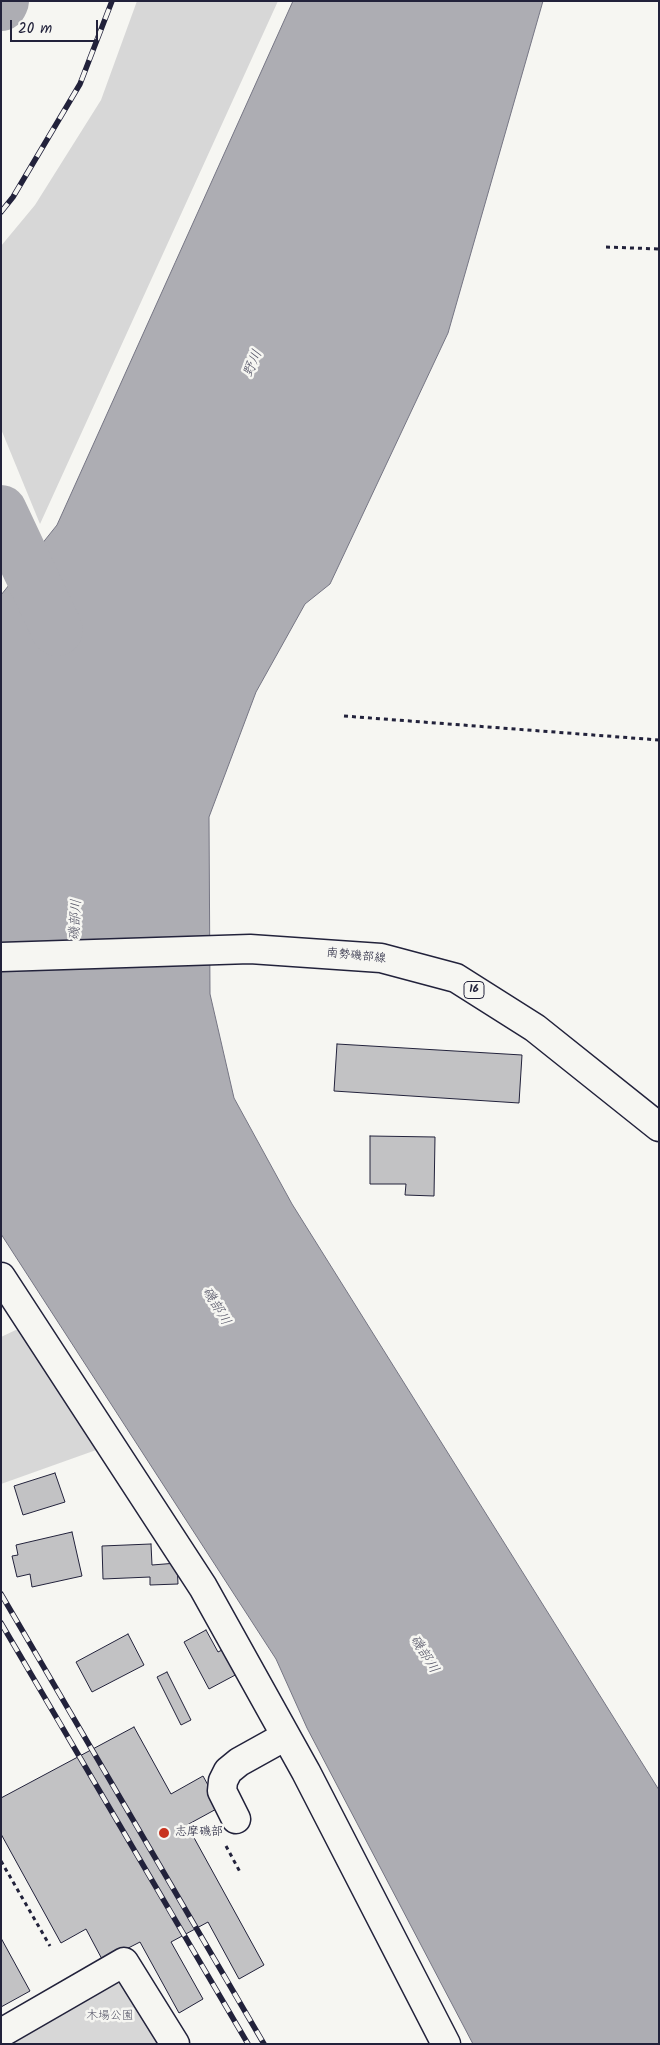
<!DOCTYPE html>
<html>
<head>
<meta charset="utf-8">
<style>
  body { margin:0 }
  #map { position:relative; width:660px; height:2045px; overflow:hidden; background:#f6f6f2; font-family:Kalam,sans-serif }
  canvas { display:block }
  .frame { position:absolute; inset:0; border:2px solid #22223b; pointer-events:none }
  .scale { position:absolute; left:10px; top:20px; width:88px; height:22px; box-sizing:border-box; border:2px solid #22223b; border-top:0; padding-left:6px; font-size:15px; line-height:18px; white-space:nowrap; color:#22223b; -webkit-text-stroke:4px #f6f6f2; paint-order:stroke }
</style>
</head>
<body>
<div id="map">
<canvas width="660" height="2045"></canvas>
<div class="frame"></div>
<div class="scale">20 m</div>
</div>
<script>
const g = document.querySelector('canvas').getContext('2d');
g.lineJoin = 'round';
function fillPath(path, color) { g.fillStyle = color; g.fill(path, 'evenodd'); }
const shape = rows => new Path2D(rows.map(r => 'M' + r).join(''));
function trace(path, color, width, dash) { g.strokeStyle = color; g.lineWidth = width; g.lineCap = dash ? 'butt' : 'round'; g.setLineDash(dash || []); g.stroke(path); }
function label(font, color, halo, rows, align = 'center') {
  g.font = font + ' Kalam,"Klee One",sans-serif'; g.lineWidth = 5; g.setLineDash([]); g.textBaseline = 'middle'; g.strokeStyle = halo; g.fillStyle = color; for (const [text, x, y, turn = 0] of rows) {
    g.save(); g.translate(x, y); g.rotate((+turn || 0) * Math.PI / 180); g.textAlign = isNaN(turn) ? turn : align; if (halo) g.strokeText(text, 0, 0); g.fillText(text, 0, 0); g.restore();
  }
}
const green = shape([
  [137,1,278,1,40,524,1,429,1,246,35,205,101,100],
  [20,1328,99,1449,1,1484,1,1337],
  [119,1982,158,2044,12,2044]
]);
const water = shape([
  [293,1,543,1,448,333,330,584,305,604,256,692,209,817,210,994,234,1098,292,1204,659,1790,659,2044,473,2044,307,1728,276,1659,1,1234,1,595,57,525,293,1]
]);
const river = shape([
  [1,5,3,1],
  [1,511,57,630]
]);
const building = shape([
  [337,1044,522,1055,519,1103,334,1091,337,1044],
  [370,1136,435,1137,434,1196,405,1195,406,1184,370,1184,370,1136],
  [55,1473,65,1502,23,1515,14,1486,55,1473],
  [72,1532,82,1576,32,1587,30,1574,17,1577,12,1556,18,1555,16,1545,72,1532],
  [151,1544,152,1565,177,1563,178,1584,150,1585,150,1577,103,1579,102,1546,151,1544],
  [206,1630,218,1652,226,1648,239,1673,209,1689,184,1642,206,1630],
  [128,1634,144,1665,92,1692,76,1662,128,1634],
  [167,1672,191,1720,181,1725,157,1677,167,1672],
  [134,1727,171,1794,203,1776,220,1807,187,1825,264,1965,239,1979,208,1922,171,1942,203,1999,179,2013,140,1942,103,1961,86,1929,61,1943,1,1834,1,1798,134,1727],
  [1,1938,30,1991,1,2007,1,1938]
]);
const path = shape([
  [606,247,659,249],
  [344,716,659,740],
  [226,1846,240,1872],
  [1,1861,50,1946]
]);
const minor = shape([
  [1,1277,203,1587,306,1772,446,2044],
  [236,1819,222,1791,223,1781,228,1771,239,1762,284,1737],
  [1,2033,124,1962,175,2044]
]);
const major = shape([
  [1,957,250,949,381,958,456,978,535,1028,659,1127]
]);
const rail = shape([
  [1,212,13,197,80,84,112,1],
  [1,1594,264,2044],
  [1,1623,248,2044]
]);
const markers = [
  [164,1833,6,"#c8321e"]
];
const shields = [
  [474,990,20]
];
const shieldNames = [
  ["16",474,990]
];
const streetNames = [
  ["南勢磯部線",356,957,6]
];
const poiNames = [
  ["志摩磯部",175,1833]
];
const parkNames = [
  ["木場公園",110,2017]
];
const waterNames = [
  ["野川",254,364,-67],
  ["磯部川",77,920,-87],
  ["磯部川",215,1307,59],
  ["磯部川",423,1655,58]
];
fillPath(green, '#d7d7d7');
fillPath(water, '#adadb3');
trace(water, '#757583', 1);
trace(river, '#adadb3', 52);
fillPath(building, '#c2c2c4');
trace(building, '#22223b', 1);
trace(minor, '#22223b', 31);
trace(major, '#22223b', 31);
trace(path, '#22223b', 3, [4, 4]);
trace(minor, '#f6f6f2', 28);
trace(major, '#f6f6f2', 28);
trace(rail, '#22223b', 5.5);
trace(rail, '#f6f6f2', 4, [11]);
for (const [x, y, r, color] of markers) { const dot = new Path2D(); dot.arc(x, y, r, 0, 2 * Math.PI); g.fillStyle = color; g.fill(dot); trace(dot, '#f6f6f2', 2); }
for (const [x, y, w] of shields) { const box = new Path2D(); box.roundRect(x - w / 2, y - 8.5, w, 17, 4); g.fillStyle = '#f6f6f2'; g.fill(box); trace(box, '#22223b', 1); }
label('bold 11px', '#22223b', null, shieldNames);
label('12px', '#22223b', '#f6f6f2', streetNames);
label('12px', '#22223b', '#f6f6f2', poiNames, 'left');
label('12px', '#4f4f62', '#f6f6f2', parkNames);
label('italic 14px', '#535365', '#f6f6f2', waterNames);
</script>
</body>
</html>
